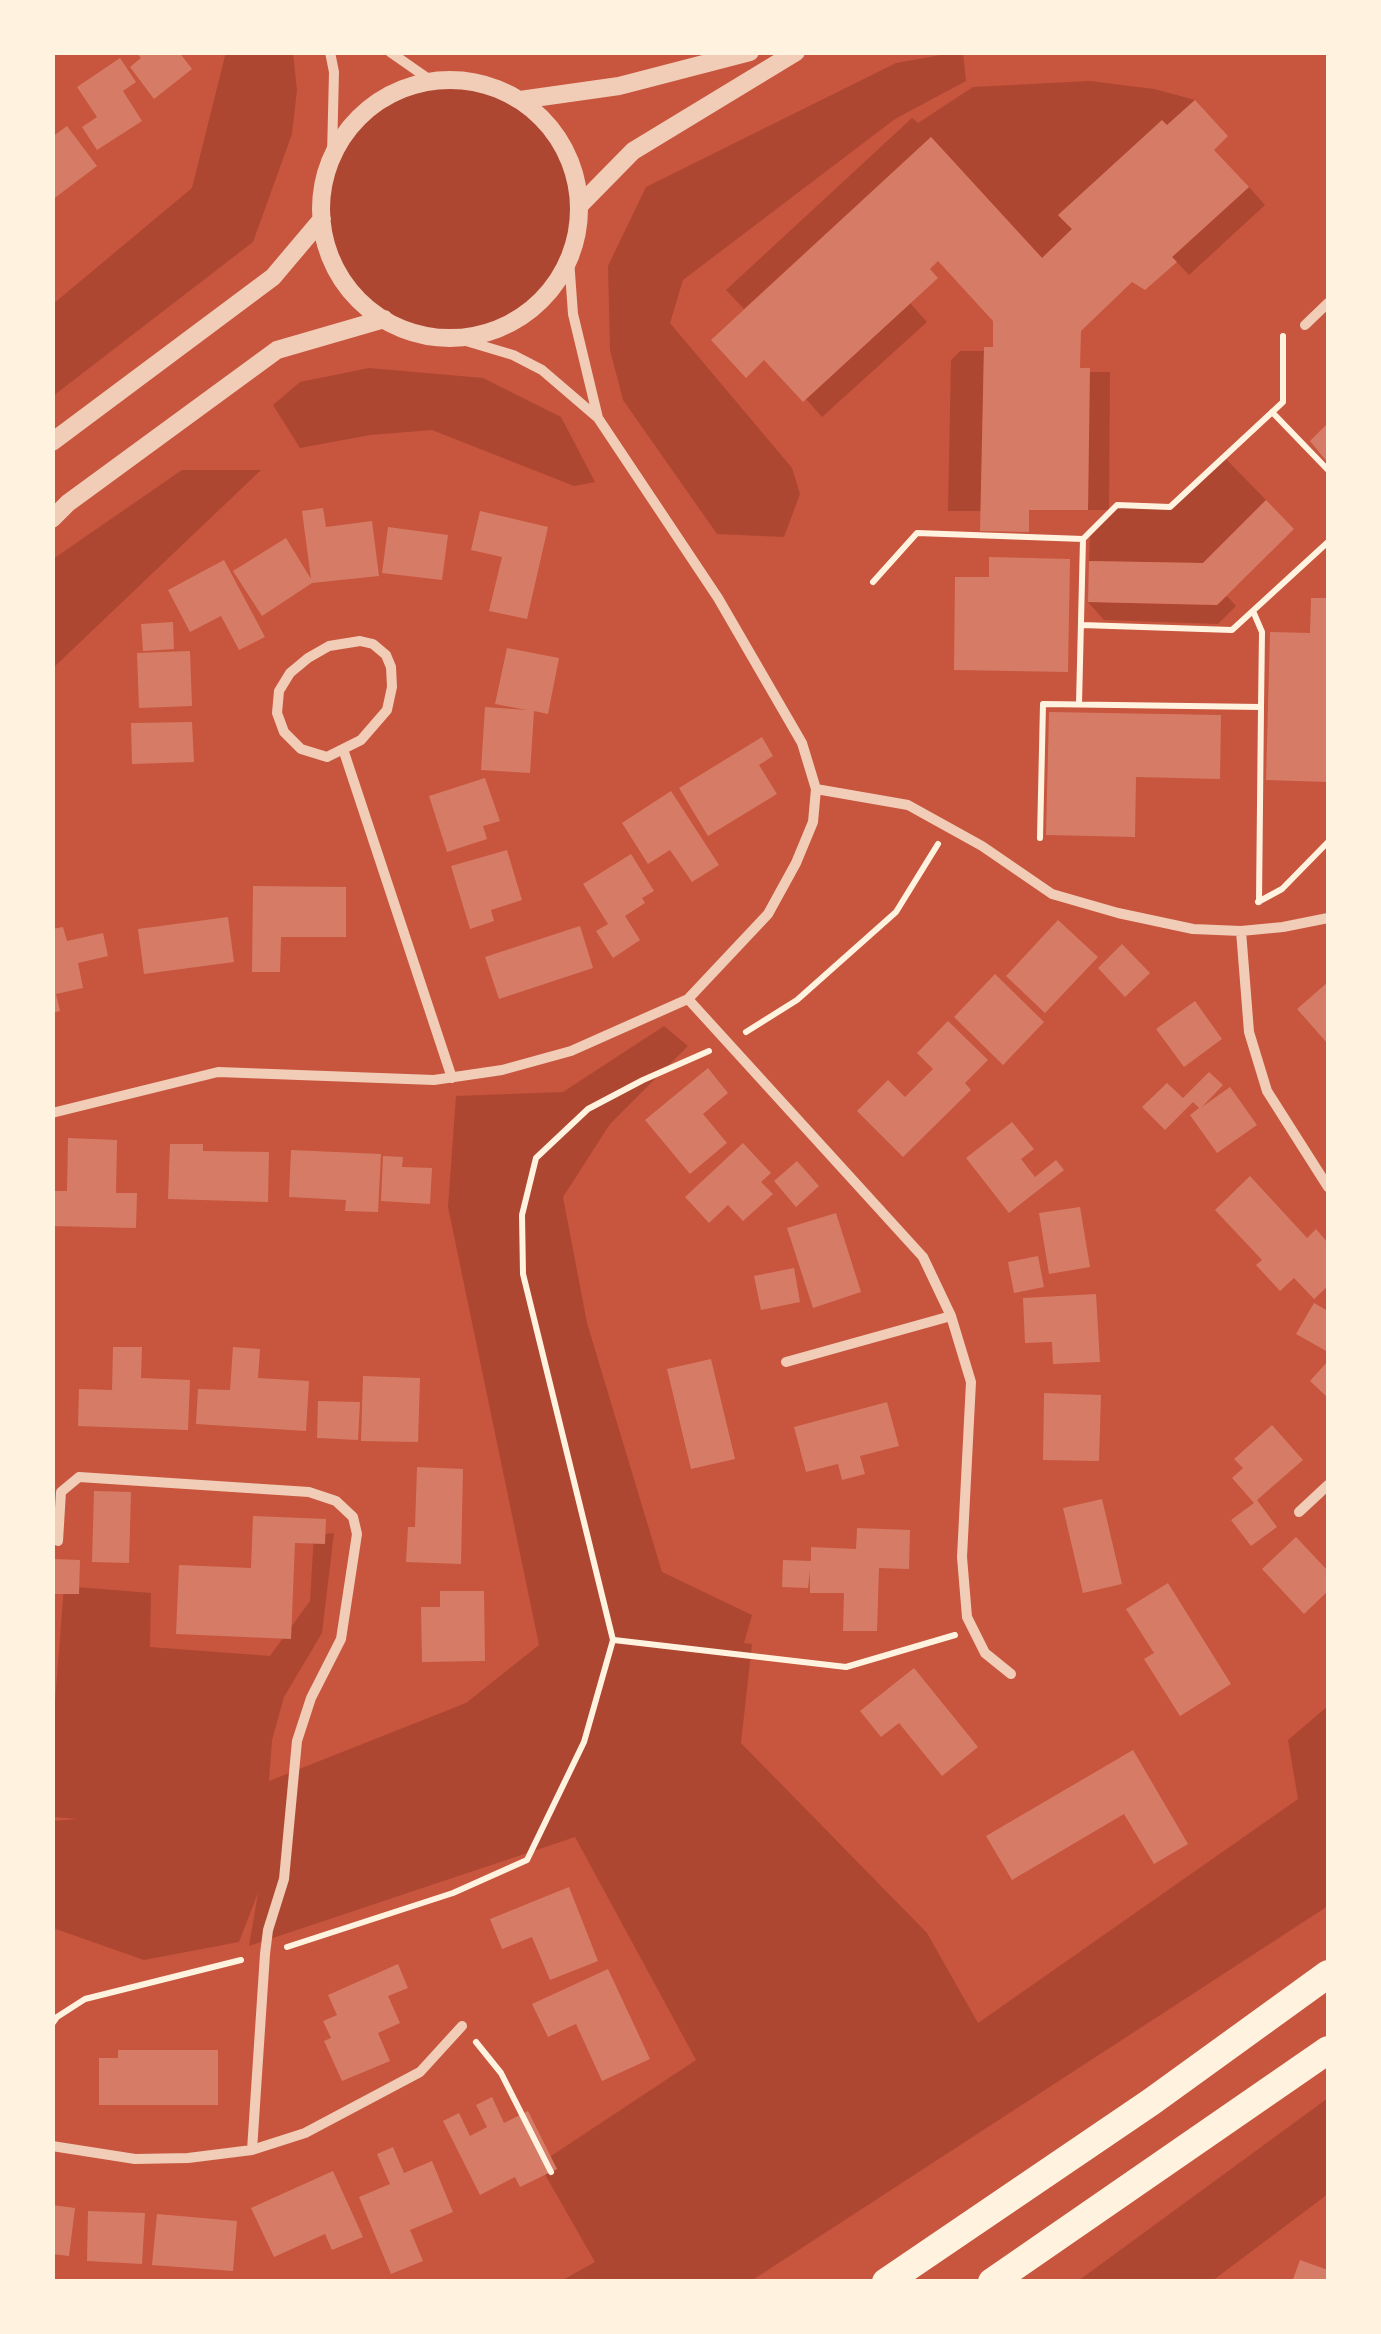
<!DOCTYPE html>
<html>
<head>
<meta charset="utf-8">
<style>
  body { margin:0 }
  #map { position:relative; width:1381px; height:2334px; overflow:hidden; background:#c8553d; font-family:Ubuntu,sans-serif }
  canvas { display:block }
  .frame { position:absolute; inset:0; border:55px solid #fff3e0; pointer-events:none }
</style>
</head>
<body>
<div id="map">
<canvas width="1381" height="2334"></canvas>
<div class="frame"></div>
</div>
<script>
const g = document.querySelector('canvas').getContext('2d');
g.lineJoin = 'round';
function fillPath(path, color) { g.fillStyle = color; g.fill(path, 'evenodd'); }
const shape = rows => new Path2D(rows.map(r => 'M' + r).join(''));
function trace(path, color, width, dash) { g.strokeStyle = color; g.lineWidth = width; g.lineCap = dash ? 'butt' : 'round'; g.setLineDash(dash || []); g.stroke(path); }
const green = shape([
  [226,52,293,53,297,90,292,134,253,242,53,396,53,304,192,188],
  [952,53,963,53,966,81,895,119,683,280,670,323,792,468,800,494,784,537,717,534,623,400,610,350,608,266,646,187,896,63],
  '321 209a129 129 0 1 1 258 0a129 129 0 1 1-258 0Z',
  [1090,81,1154,89,1195,100,1167,125,1162,121,1059,216,1072,229,1042,258,931,137,744,309,726,290,912,118,918,123,973,87],
  [1249,187,1265,205,1189,275,1172,257],
  [910,303,927,322,822,417,806,399],
  [960,351,984,351,981,511,948,511,951,360],
  [369,368,483,378,561,417,595,482,574,486,432,430,370,435,300,448,273,405,300,382],
  [1089,372,1110,372,1109,510,1088,510],
  [1225,458,1266,500,1203,563,1089,561,1090,535,1118,508,1171,508],
  [182,470,261,470,53,668,53,559],
  [1227,596,1236,606,1218,624,1104,620,1088,602,1217,605],
  [664,1026,688,1046,610,1124,563,1197,587,1323,662,1572,752,1615,744,1643,752,1644,741,1743,927,1933,978,2023,1298,1799,1288,1740,1328,1706,1328,1906,751,2281,561,2281,595,2262,539,2164,696,2060,575,1837,249,1946,258,1893,239,1942,144,1960,53,1928,52,1821,78,1819,53,1817,53,1728,64,1586,151,1593,150,1647,270,1656,310,1601,314,1535,334,1533,322,1633,284,1697,272,1740,269,1781,466,1703,539,1645,448,1207,456,1096,563,1092],
  [1328,2098,1328,2194,1212,2281,1078,2281]
]);
const building = shape([
  [136,52,179,52,192,69,154,99,130,67,141,58],
  [120,58,136,82,123,91,142,121,97,150,82,127,97,117,77,87],
  [1195,100,1228,136,1214,150,1249,187,1172,257,1177,262,1145,290,1132,282,1081,331,1080,368,1090,368,1088,510,1029,510,1029,532,980,531,984,347,993,347,993,321,938,261,930,269,938,278,803,402,764,360,746,378,711,340,931,137,1042,258,1072,229,1058,215,1162,120,1167,125],
  [67,126,97,166,52,200,52,137],
  [1328,423,1328,463,1310,441],
  [1266,500,1294,529,1217,605,1088,602,1089,561,1203,563],
  [323,508,326,527,372,521,379,576,312,583,262,616,233,571,286,538,311,579,302,511],
  [480,511,548,527,527,619,489,611,502,557,471,550],
  [388,527,448,535,442,580,382,573],
  [989,557,1070,559,1068,672,954,670,955,577,989,577],
  [224,560,265,637,239,650,221,616,190,632,168,590],
  [1311,598,1328,598,1328,782,1266,780,1270,632,1310,633],
  [173,622,174,649,143,651,141,624],
  [507,648,559,658,548,714,534,711,530,773,481,770,485,707,527,710,495,704],
  [190,651,192,706,139,708,137,653],
  [1049,712,1221,715,1220,779,1136,777,1135,837,1046,835],
  [192,722,194,762,132,764,131,723],
  [762,737,773,756,759,765,777,794,708,836,679,788],
  [485,778,500,821,483,826,487,839,447,852,429,796],
  [671,791,719,865,692,882,670,850,648,864,622,823],
  [507,850,522,900,491,910,494,921,470,929,451,866],
  [631,854,654,891,642,898,645,903,625,916,640,940,613,958,596,931,608,924,583,884],
  [253,886,346,887,346,937,281,937,280,972,252,972],
  [228,917,234,962,144,974,138,929],
  [1058,920,1098,957,1045,1013,1006,976],
  [580,926,593,968,499,999,485,957],
  [63,927,67,941,103,933,108,956,78,963,83,988,56,994,60,1011,52,1013,52,929],
  [1122,944,1150,973,1125,997,1098,968],
  [995,974,1044,1022,1003,1065,954,1017],
  [1328,982,1328,1044,1297,1009],
  [1195,1001,1222,1039,1184,1067,1156,1029],
  [948,1021,988,1060,965,1083,971,1090,903,1157,857,1111,888,1080,905,1097,933,1069,917,1053],
  [708,1068,728,1093,703,1114,727,1143,690,1174,645,1120],
  [1209,1072,1223,1085,1202,1107,1230,1087,1257,1125,1217,1153,1190,1115,1199,1108,1193,1102,1165,1130,1142,1107,1167,1083,1183,1098],
  [1012,1122,1034,1149,1021,1159,1035,1177,1056,1160,1064,1170,1009,1213,966,1158],
  [68,1138,117,1140,116,1193,137,1193,136,1228,52,1226,52,1191,67,1191],
  [743,1143,771,1173,761,1182,773,1194,743,1221,728,1205,709,1223,685,1197],
  [170,1144,203,1144,203,1151,269,1152,268,1202,168,1199],
  [291,1150,381,1154,378,1212,345,1211,346,1200,289,1197],
  [383,1156,403,1157,402,1167,432,1168,430,1204,381,1201],
  [797,1161,819,1186,796,1207,774,1181],
  [1250,1176,1307,1238,1316,1229,1328,1243,1328,1286,1314,1299,1294,1278,1280,1291,1256,1265,1262,1260,1215,1210],
  [1080,1207,1090,1267,1049,1274,1039,1213],
  [836,1213,861,1292,813,1308,787,1228],
  [1038,1256,1044,1287,1014,1293,1008,1262],
  [794,1268,800,1302,761,1310,754,1276],
  [1096,1294,1100,1362,1053,1364,1052,1342,1025,1343,1023,1298],
  [1314,1303,1328,1311,1328,1352,1296,1334],
  [113,1347,142,1347,141,1378,190,1380,188,1430,78,1426,79,1389,112,1390],
  [233,1347,260,1349,258,1378,309,1381,306,1431,196,1424,198,1389,230,1390],
  [711,1359,735,1459,691,1469,667,1369],
  [1328,1361,1328,1398,1310,1381],
  [363,1376,420,1378,418,1442,361,1441],
  [1044,1393,1101,1395,1099,1461,1043,1460],
  [318,1401,360,1402,358,1440,317,1438],
  [887,1402,899,1446,860,1456,865,1474,842,1480,838,1464,806,1472,794,1427],
  [1272,1425,1303,1460,1257,1500,1277,1527,1251,1546,1231,1520,1254,1503,1232,1478,1243,1468,1234,1459],
  [417,1467,463,1469,461,1564,406,1562,408,1527,415,1527],
  [94,1491,131,1492,129,1563,92,1562],
  [1102,1499,1122,1584,1083,1593,1063,1508],
  [253,1516,326,1519,325,1544,295,1543,291,1639,176,1634,179,1565,251,1568],
  [857,1528,910,1530,909,1569,879,1568,877,1631,843,1631,844,1593,810,1593,810,1571,808,1588,782,1587,783,1560,811,1561,811,1547,856,1549],
  [1296,1537,1328,1571,1328,1591,1304,1614,1262,1569],
  [52,1559,80,1560,79,1594,52,1594],
  [1168,1583,1231,1684,1180,1716,1144,1659,1154,1653,1126,1609],
  [440,1591,484,1591,485,1661,422,1662,421,1607,440,1607],
  [914,1668,978,1747,942,1776,899,1723,881,1737,860,1711],
  [1133,1750,1188,1844,1154,1864,1124,1814,1012,1880,986,1836],
  [569,1887,598,1961,550,1980,532,1937,502,1949,490,1919],
  [398,1964,408,1988,388,1996,400,2023,378,2033,390,2061,342,2081,324,2041,331,2038,323,2021,337,2015,328,1995],
  [608,1969,650,2059,602,2081,576,2024,548,2037,532,2004],
  [118,2050,218,2050,218,2105,99,2105,99,2058,118,2058],
  [492,2097,504,2123,528,2111,557,2169,520,2187,515,2177,480,2195,443,2121,459,2113,470,2136,487,2127,476,2105],
  [393,2147,404,2173,432,2161,453,2212,410,2230,423,2261,391,2274,359,2197,390,2184,377,2154],
  [333,2171,363,2237,332,2250,325,2234,274,2257,251,2208],
  [52,2205,75,2208,69,2256,52,2254],
  [88,2211,145,2213,142,2264,87,2261],
  [157,2214,237,2221,233,2271,152,2265],
  [1300,2260,1328,2270,1328,2282,1292,2282]
]);
const path = shape([
  [1272,412,1328,470],
  [873,582,917,533,1083,539],
  [1253,611,1262,632,1261,707],
  [1082,625,1232,630,1328,542],
  [1079,704,1083,539,1117,505,1170,507,1283,402,1283,336],
  [1040,838,1043,704,1261,707,1259,902],
  [1258,902,1282,889,1328,842],
  [746,1032,797,1000,896,912,938,844],
  [614,1640,846,1667,955,1635],
  [287,1947,453,1893,527,1860,584,1742,613,1640,523,1274,522,1215,536,1158,588,1109,643,1080,709,1051],
  [52,2024,57,2017,85,1999,241,1960],
  [476,2042,501,2073,551,2172]
]);
const minor = shape([
  [330,52,334,72,332,155],
  [390,52,433,82],
  [569,259,573,314,598,418],
  [1305,325,1328,303],
  [360,641,373,644,386,655,391,667,392,687,387,710,361,740,327,757,301,749,284,732,277,713,279,691,290,673,308,658,329,646,360,641],
  [343,749,452,1078],
  [816,789,908,805,982,846,1052,894,1118,913,1193,929,1241,931,1283,927,1328,918],
  [1241,931,1249,1032,1267,1091,1328,1187],
  [688,999,923,1257,951,1316,971,1382,962,1557,967,1617,985,1653,1011,1674],
  [52,1113,218,1072,434,1080,502,1070,571,1051,688,999,768,914,796,863,813,822,816,789,802,743,718,598,598,418,542,370,513,355,456,338],
  [786,1362,951,1316],
  [1299,1512,1328,1485],
  [58,1541,61,1492,79,1477,309,1492,336,1501,353,1517,357,1534,341,1639,311,1698,297,1741,284,1879,268,1930,265,1954,252,2150],
  [52,2146,135,2159,188,2158,252,2150,305,2133,420,2072,462,2026]
]);
const tertiary = shape([
  '321 209a129 129 0 1 1 258 0a129 129 0 1 1-258 0Z',
  [520,100,619,86,750,52],
  [579,206,633,151,796,52],
  [52,442,273,277,322,219],
  [52,519,68,503,277,350,384,319]
]);
const trunk = shape([
  [886,2282,1151,2102,1328,1974],
  [992,2282,1328,2050]
]);
fillPath(green, '#ae4732');
fillPath(building, '#d67c66');
trace(path, '#fff3e0', 6);
trace(minor, '#f1ccb7', 10);
trace(tertiary, '#f1ccb7', 18);
trace(trunk, '#fff3e0', 28);
</script>
</body>
</html>
